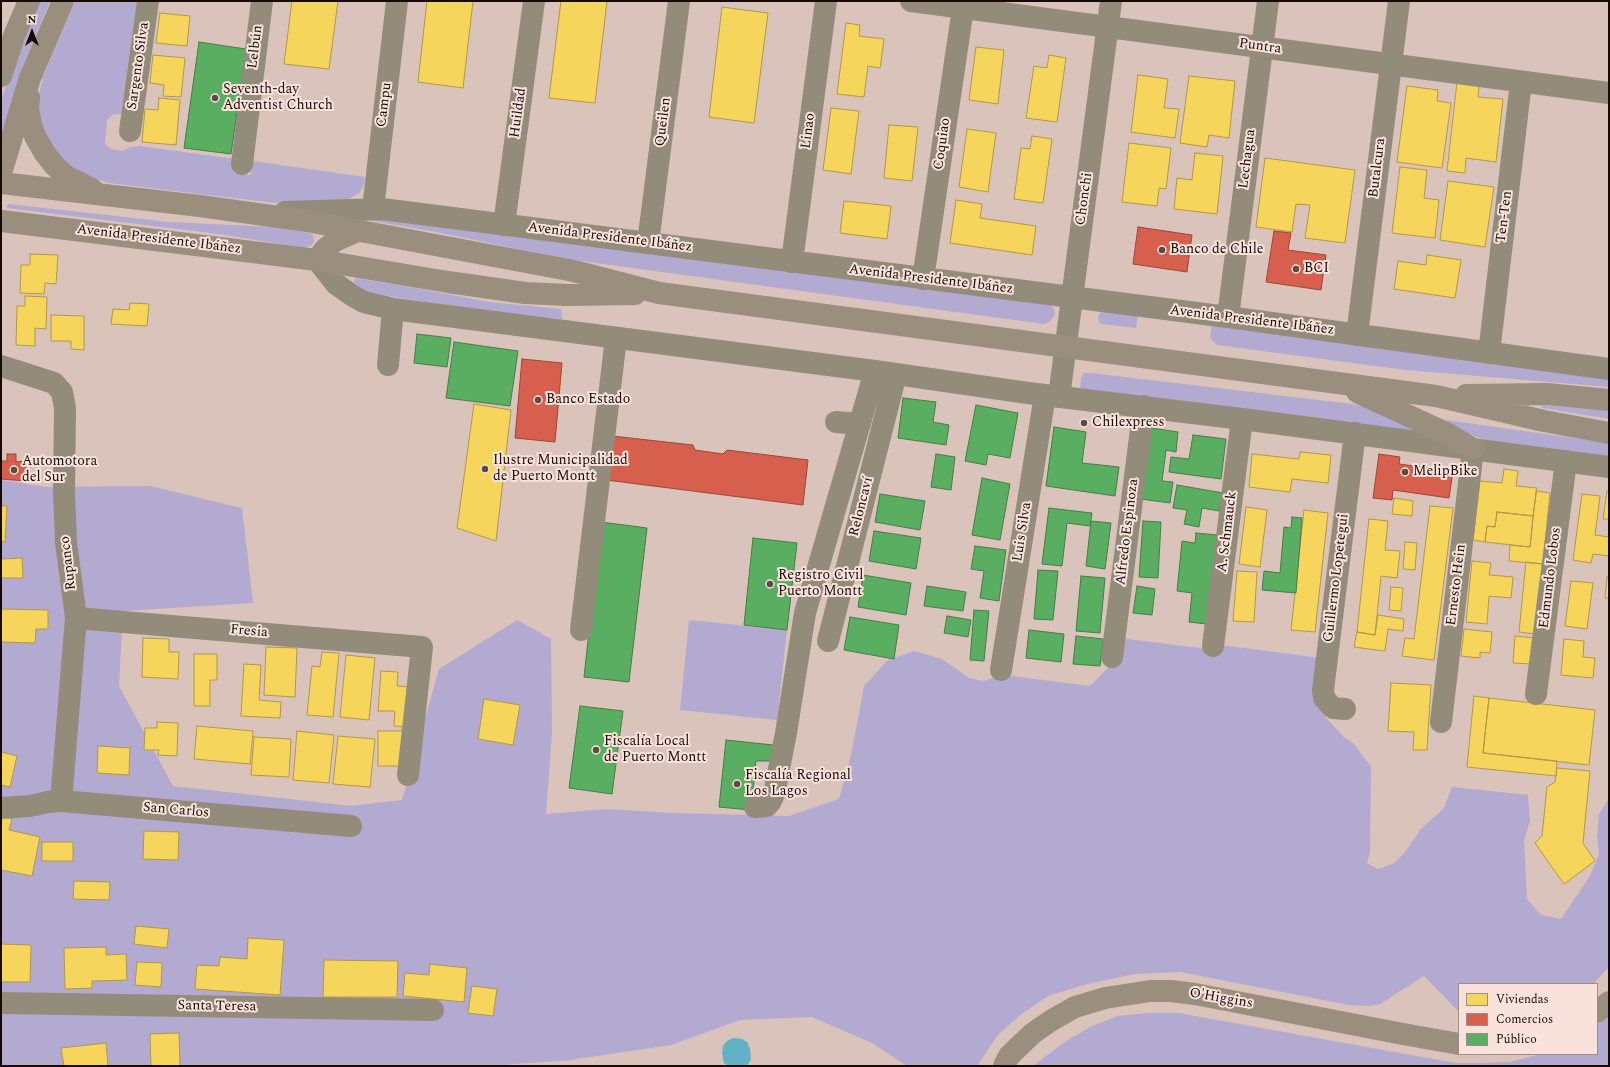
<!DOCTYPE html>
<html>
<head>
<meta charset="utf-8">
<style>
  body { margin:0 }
  #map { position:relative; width:1610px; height:1067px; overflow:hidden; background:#d9c3bb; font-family:Spectral,serif }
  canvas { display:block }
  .frame { position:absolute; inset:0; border:2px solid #170a05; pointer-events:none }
  .legend { position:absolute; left:1458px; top:983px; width:140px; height:72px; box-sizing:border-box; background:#f8e2db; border:1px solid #9e8c85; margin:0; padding:5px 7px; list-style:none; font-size:12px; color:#170a05 }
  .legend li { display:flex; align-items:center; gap:8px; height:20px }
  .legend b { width:20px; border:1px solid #9e8c85 }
  .north { position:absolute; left:12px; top:12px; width:40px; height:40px; -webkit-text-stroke:3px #f8e2db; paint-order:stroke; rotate:0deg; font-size:11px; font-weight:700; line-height:16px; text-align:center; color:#170a05 }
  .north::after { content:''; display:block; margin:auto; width:14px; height:18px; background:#170a05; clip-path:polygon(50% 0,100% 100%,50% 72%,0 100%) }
</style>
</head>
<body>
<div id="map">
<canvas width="1610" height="1067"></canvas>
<div class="frame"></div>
<ul class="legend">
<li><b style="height:11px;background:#f6d55c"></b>Viviendas</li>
<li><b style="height:11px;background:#d6604d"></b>Comercios</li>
<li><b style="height:11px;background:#5aae61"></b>Público</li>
</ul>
<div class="north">N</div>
</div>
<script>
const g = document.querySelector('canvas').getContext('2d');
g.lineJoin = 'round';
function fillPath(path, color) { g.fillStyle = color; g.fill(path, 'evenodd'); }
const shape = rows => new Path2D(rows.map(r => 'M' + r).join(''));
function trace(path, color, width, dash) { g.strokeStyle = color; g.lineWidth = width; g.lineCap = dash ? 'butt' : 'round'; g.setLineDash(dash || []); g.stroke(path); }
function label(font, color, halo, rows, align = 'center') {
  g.font = font + ' Spectral,serif'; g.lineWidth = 4; g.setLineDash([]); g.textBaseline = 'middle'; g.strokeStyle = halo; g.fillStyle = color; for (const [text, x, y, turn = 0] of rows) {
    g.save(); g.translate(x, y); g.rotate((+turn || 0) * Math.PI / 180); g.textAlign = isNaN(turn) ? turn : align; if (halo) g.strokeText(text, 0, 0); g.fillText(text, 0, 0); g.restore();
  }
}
const green = shape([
  [39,1,50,1,24,65,1,141,1,101,11,71],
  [75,1,137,1,121,114,112,115,107,120,105,144,111,149,122,151,131,147,140,146,235,159,234,173,250,175,253,161,365,177,363,187,359,193,347,200,296,203,275,203,109,183,89,177,68,165,57,154,43,132,38,112,39,94,43,77],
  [9,204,169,222,274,227,309,233,313,235,314,241,312,245,305,248,219,234,7,208,7,205],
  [368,217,1051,305,1054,309,1055,315,1049,322,1044,324,618,266,561,258,436,232,372,221,367,219],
  [355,278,399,285,489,302,561,309,562,319,474,310,370,293,363,291,354,282],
  [1104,310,1138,315,1136,328,1101,324,1098,320,1099,314],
  [1212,324,1609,376,1609,387,1406,370,1217,345,1210,338],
  [1084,373,1091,373,1352,404,1379,410,1432,433,1083,389,1080,387,1081,378],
  [1542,405,1609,411,1609,419,1543,408,1541,406],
  [1446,420,1609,443,1609,457,1484,440,1446,424,1445,422],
  [1,480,47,487,150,486,242,508,253,603,123,611,119,686,173,786,351,806,402,800,439,669,517,620,551,639,552,733,546,814,607,809,674,813,789,816,839,799,851,755,864,686,888,660,914,651,942,659,969,678,984,681,1003,675,1090,686,1115,661,1120,638,1215,650,1221,645,1320,658,1316,697,1326,718,1344,737,1354,744,1371,767,1370,852,1367,863,1378,869,1393,864,1405,852,1421,829,1444,808,1452,787,1528,795,1530,821,1524,840,1527,899,1541,915,1561,919,1590,876,1599,854,1597,837,1599,814,1609,798,1609,967,1593,984,1459,984,1459,1012,1424,976,1380,1004,1369,1006,1349,1005,1180,972,1135,974,1087,984,1048,996,1020,1015,997,1036,977,1066,907,1066,872,1043,812,1017,740,1020,671,1045,570,1060,488,1066,1,1066],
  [689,620,787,630,777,720,680,710],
  [1149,1013,1179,1013,1455,1063,1483,1063,1510,1062,1541,1054,1597,1054,1597,1025,1609,1015,1609,1066,1033,1066,1063,1043,1090,1027,1117,1016]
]);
const water = shape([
  [733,1038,742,1039,747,1042,750,1049,751,1059,747,1066,729,1066,724,1063,722,1053,723,1046,727,1041]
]);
const homes = shape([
  [292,1,338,1,329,69,284,64,292,1],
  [427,1,473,1,463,88,418,82,427,1],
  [561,1,607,1,595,103,549,98,561,1],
  [722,7,768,13,754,123,709,117,722,7],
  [160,13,190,16,187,46,156,43,160,13],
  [846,23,860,25,859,36,884,39,880,68,868,66,864,97,837,94,846,23],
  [976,47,1004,50,998,104,969,100,976,47],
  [153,55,185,58,181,97,163,96,164,85,150,83,153,55],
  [1049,55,1066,58,1057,122,1026,118,1034,66,1047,68,1049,55],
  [1138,75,1168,79,1164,108,1179,109,1175,138,1131,132,1138,75],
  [1189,76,1235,81,1229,138,1209,135,1207,147,1180,143,1189,76],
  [1457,82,1479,85,1478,97,1503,99,1496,162,1466,158,1465,173,1447,171,1457,82],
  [1407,86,1438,90,1437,101,1451,103,1442,168,1397,162,1407,86],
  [159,98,180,100,176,145,142,142,145,109,158,110,159,98],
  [831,108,859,111,851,174,823,170,831,108],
  [889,125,918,127,912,181,884,178,889,125],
  [967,129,996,133,988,192,959,187,967,129],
  [1032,136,1052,139,1043,203,1014,199,1021,148,1030,149,1032,136],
  [1129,143,1171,148,1166,189,1159,188,1157,206,1122,202,1129,143],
  [1195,153,1223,156,1217,214,1174,209,1177,178,1192,180,1195,153],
  [1265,158,1355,170,1345,243,1305,238,1310,205,1296,204,1292,232,1256,227,1265,158],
  [1400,167,1427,170,1424,198,1439,200,1435,238,1392,233,1400,167],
  [1448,181,1494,187,1485,247,1440,240,1448,181],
  [956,200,982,204,980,218,1036,226,1032,255,950,243,956,200],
  [844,201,891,206,887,239,840,233,844,201],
  [30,254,58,255,56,284,45,283,44,294,20,293,21,265,30,265,30,254],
  [1427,255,1461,260,1455,298,1394,289,1398,261,1426,265,1427,255],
  [25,296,47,297,46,329,35,328,35,346,16,345,17,306,25,306,25,296],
  [130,303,149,304,147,326,111,324,113,309,129,310,130,303],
  [51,315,84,316,84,350,71,349,71,341,51,341,51,315],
  [474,404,511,410,496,541,457,528,474,404],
  [1300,452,1331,455,1328,483,1292,479,1290,492,1249,487,1252,454,1299,459,1300,452],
  [1504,469,1518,471,1516,486,1537,488,1533,516,1497,512,1495,527,1487,526,1485,542,1473,540,1480,481,1502,483,1504,469],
  [1536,491,1550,493,1543,564,1509,561,1510,545,1530,547,1536,491],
  [1607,491,1609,491,1609,519,1603,519,1607,491],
  [1582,494,1600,496,1595,535,1609,537,1609,556,1593,554,1591,563,1573,560,1582,494],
  [1394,498,1413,501,1412,516,1392,514,1394,498],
  [1,506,7,506,5,542,1,541,1,506],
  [1430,506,1453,508,1434,660,1402,656,1405,638,1414,639,1430,506],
  [1246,507,1267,510,1260,567,1239,564,1246,507],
  [1304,510,1328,513,1315,632,1291,630,1304,510],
  [1497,512,1533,516,1530,547,1485,542,1487,526,1495,527,1497,512],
  [1369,519,1388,521,1385,550,1400,551,1397,578,1381,576,1375,635,1357,632,1369,519],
  [1405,542,1417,543,1415,570,1403,569,1405,542],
  [22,558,23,578,1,578,1,559,22,558],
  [1472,561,1491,563,1489,575,1513,577,1511,598,1489,596,1487,624,1466,622,1472,561],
  [1526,562,1543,564,1536,634,1519,632,1526,562],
  [1237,571,1257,572,1254,622,1233,621,1237,571],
  [1607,577,1609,578,1609,598,1605,598,1607,577],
  [1571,581,1593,583,1587,629,1565,626,1571,581],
  [1391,587,1403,588,1401,611,1389,610,1391,587],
  [1,609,48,610,48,629,36,629,35,643,1,642,1,609],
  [1378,615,1404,619,1403,631,1388,629,1385,651,1354,647,1357,632,1375,635,1378,615],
  [1464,629,1492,632,1490,653,1480,652,1480,658,1461,656,1464,629],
  [1515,636,1535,638,1532,664,1513,663,1515,636],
  [143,638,169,639,169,652,179,652,178,679,142,677,143,638],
  [1564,639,1584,641,1583,657,1595,658,1593,678,1561,675,1564,639],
  [266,647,297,648,295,697,264,695,266,647],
  [322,652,339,653,333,717,307,715,312,666,320,667,322,652],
  [194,654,217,654,217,680,210,680,210,706,194,706,194,654],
  [346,655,375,658,369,720,340,717,346,655],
  [244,664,261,665,259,700,281,702,280,718,241,716,244,664],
  [381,671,398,672,397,686,410,687,411,727,394,726,395,711,378,711,381,671],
  [1391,683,1431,685,1427,750,1413,750,1414,732,1388,731,1391,683],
  [1474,696,1489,698,1483,753,1557,761,1556,776,1467,767,1474,696],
  [1489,698,1595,710,1589,765,1483,753,1489,698],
  [484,699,520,705,513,745,478,739,484,699],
  [157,722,178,723,177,756,158,755,159,750,144,750,145,728,157,728,157,722],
  [197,726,253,731,250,764,194,759,197,726],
  [297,731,334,735,329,783,293,780,297,731],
  [378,731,409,731,409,766,378,766,378,731],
  [338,736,375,739,370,787,333,784,338,736],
  [254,737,291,739,289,777,251,775,254,737],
  [98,746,130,748,129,775,97,773,98,746],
  [1,752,17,756,10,787,1,785,1,752],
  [1557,768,1590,771,1583,843,1595,861,1564,884,1535,843,1542,836,1547,787,1555,782,1557,768],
  [1,816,12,819,9,830,40,837,32,876,1,870,1,816],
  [144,831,179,832,178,860,143,859,144,831],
  [42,842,73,842,73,861,42,861,42,842],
  [74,881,110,882,109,900,73,899,74,881],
  [136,926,169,929,167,948,134,944,136,926],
  [248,938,284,940,280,995,195,989,197,965,219,966,220,957,247,959,248,938],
  [1,944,31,945,30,982,1,982,1,944],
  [106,947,106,955,126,954,127,980,92,981,92,988,65,989,64,948,106,947],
  [324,960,398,961,397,997,323,997,324,960],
  [137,962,162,963,161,987,135,985,137,962],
  [430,964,467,968,464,1002,403,996,405,973,429,975,430,964],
  [472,986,497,989,493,1016,468,1013,472,986],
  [179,1033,180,1066,151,1066,150,1034,179,1033],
  [106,1043,108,1066,64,1066,61,1048,106,1043]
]);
const shops = shape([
  [1138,227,1192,235,1187,272,1133,264,1138,227],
  [1274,231,1291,233,1288,250,1326,255,1321,290,1266,282,1274,231],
  [522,359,562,363,555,442,515,438,522,359],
  [612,436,693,445,695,450,723,454,727,450,808,460,803,505,606,480,612,436],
  [7,454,16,454,16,462,26,461,26,481,1,479,1,461,7,461,7,454],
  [1379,454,1400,457,1399,464,1453,471,1449,498,1393,490,1392,500,1373,498,1379,454]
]);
const public = shape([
  [199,42,246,49,231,154,184,148,199,42],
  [417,334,451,338,447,367,414,363,417,334],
  [454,342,518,351,510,406,446,398,454,342],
  [903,398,936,402,933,422,949,425,946,445,898,438,903,398],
  [976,405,1018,413,1010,458,988,454,986,465,965,461,976,405],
  [1054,427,1086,432,1082,463,1119,467,1115,496,1046,486,1054,427],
  [1151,428,1178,432,1176,452,1166,450,1162,481,1173,482,1170,503,1141,499,1151,428],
  [1193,435,1226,439,1221,479,1169,472,1171,457,1189,459,1193,435],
  [936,454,955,457,951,490,931,487,936,454],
  [982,478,1010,484,1000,540,972,535,982,478],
  [1177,485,1223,493,1219,511,1202,508,1199,527,1184,524,1187,510,1173,508,1177,485],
  [880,494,925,501,920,530,875,522,880,494],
  [1049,508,1092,513,1090,526,1067,523,1062,566,1042,564,1049,508],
  [1292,517,1302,518,1296,593,1262,590,1264,571,1280,573,1284,527,1291,528,1292,517],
  [1091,521,1111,523,1105,569,1086,566,1091,521],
  [1143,521,1161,522,1158,578,1139,577,1143,521],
  [601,522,647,528,629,682,584,677,601,522],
  [874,531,921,538,916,569,869,561,874,531],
  [1196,533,1217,535,1207,624,1189,622,1192,593,1177,591,1182,541,1195,543,1196,533],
  [753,538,797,543,787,630,744,625,753,538],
  [975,546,1006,550,999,601,980,598,984,571,971,569,975,546],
  [1038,570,1058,571,1053,620,1034,619,1038,570],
  [863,575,911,583,906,615,858,607,863,575],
  [1081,576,1105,578,1100,633,1076,631,1081,576],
  [927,586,966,592,963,611,924,606,927,586],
  [1137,586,1155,589,1152,615,1133,613,1137,586],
  [974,610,989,611,984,661,970,660,974,610],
  [947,616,971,620,968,637,944,633,947,616],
  [850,617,899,625,894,659,844,650,850,617],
  [1029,630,1064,634,1061,662,1026,658,1029,630],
  [1076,636,1103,639,1100,666,1073,664,1076,636],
  [580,706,623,711,612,794,569,788,580,706],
  [726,740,773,745,771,761,756,761,751,810,719,807,726,740]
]);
const minor = shape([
  [911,1,1609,93],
  [130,131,148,1],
  [242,164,262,1],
  [373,209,397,1],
  [285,212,382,209,1228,317,1609,369],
  [504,225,534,1],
  [648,243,679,1],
  [317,260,336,284,353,296,364,302,393,309,875,371,1028,393,1242,419,1609,467],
  [792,262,826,1],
  [923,279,963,8],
  [1228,317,1268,1],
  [1357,335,1399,1],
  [1489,353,1521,82],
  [388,365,393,309],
  [1,366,54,383,62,392,65,408,64,492,66,542,76,618,61,801],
  [1059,397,1111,1],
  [836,422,860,424],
  [76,618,422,647,408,775],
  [581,630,616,338],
  [828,641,896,374],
  [1213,646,1242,419],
  [1112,657,1144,406],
  [1001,670,1045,395],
  [1536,694,1566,461],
  [1345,709,1333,708,1324,698,1323,690,1355,433],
  [1441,722,1473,449],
  [755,807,767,806,771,801,774,794,786,733,805,613,875,371],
  [1,808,30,806,48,802,61,801,351,826],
  [1,1003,433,1010]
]);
const major = shape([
  [1,76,14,36,29,1],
  [29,97,28,108,31,125,35,136,44,152,54,165,66,176,92,189],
  [1,173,30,78,63,1],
  [1,183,200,206,307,221,574,271,659,293,1436,396,1544,421,1609,433],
  [1,221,317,260,448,282,525,293,567,295,635,294],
  [317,260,325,249,335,241,360,230],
  [1357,392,1448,434,1473,449],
  [1466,395,1547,394,1609,400],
  [1597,1012,1609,1002],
  [1004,1066,1009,1056,1033,1033,1052,1020,1075,1007,1105,998,1150,991,1171,991,1195,994,1403,1034,1459,1044]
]);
const markers = [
  [215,98,4,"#5b4b45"],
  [1162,250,4,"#5b4b45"],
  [1296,269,4,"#5b4b45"],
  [538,400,4,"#5b4b45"],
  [1084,423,4,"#5b4b45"],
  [485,469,4,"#5b4b45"],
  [14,470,4,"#5b4b45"],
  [1405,472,4,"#5b4b45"],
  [770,584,4,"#5b4b45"],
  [596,750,4,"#5b4b45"],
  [737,784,4,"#5b4b45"]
];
const streetNames = [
  ["Lelbún",256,47,-83],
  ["Puntra",1260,47,8],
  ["Sargento Silva",139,66,-82],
  ["Campu",385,105,-83],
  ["Huildad",519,113,-82],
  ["Queilen",664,122,-83],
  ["Linao",809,131,-83],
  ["Coquiao",943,144,-82],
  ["Lechagua",1248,159,-83],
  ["Butalcura",1378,168,-83],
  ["Chonchi",1085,199,-82],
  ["Ten-Ten",1505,217,-83],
  ["Avenida Presidente Ibáñez",610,238,7],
  ["Avenida Presidente Ibáñez",159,240,7],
  ["Avenida Presidente Ibáñez",931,280,7],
  ["Avenida Presidente Ibáñez",1252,321,7],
  ["Reloncaví",862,507,-76],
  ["Luis Silva",1023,532,-81],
  ["Alfredo Espinoza",1128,532,-83],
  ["A. Schmauck",1228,532,-83],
  ["Rupanco",69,563,-97],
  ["Guillermo Lopetegui",1337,578,-83],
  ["Edmundo Lobos",1551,578,-83],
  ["Ernesto Hein",1457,585,-83],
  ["Fresia",249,632,5],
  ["San Carlos",176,811,5],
  ["O'Higgins",1221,999,10],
  ["Santa Teresa",217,1007,1]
];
const poiNames = [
  ["Seventh-day",223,90],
  ["Adventist Church",223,106],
  ["Banco de Chile",1170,250],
  ["BCI",1304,269],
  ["Banco Estado",546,400],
  ["Chilexpress",1092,423],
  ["Ilustre Municipalidad",493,461],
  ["de Puerto Montt",493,477],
  ["Automotora",22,462],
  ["del Sur",22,478],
  ["MelipBike",1413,472],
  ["Registro Civil",778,576],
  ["Puerto Montt",778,592],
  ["Fiscalía Local",604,742],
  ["de Puerto Montt",604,758],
  ["Fiscalía Regional",745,776],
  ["Los Lagos",745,792]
];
fillPath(green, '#b2aad0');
fillPath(water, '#63b1c6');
fillPath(homes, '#f6d55c');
trace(homes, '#b39842', 1);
fillPath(shops, '#d6604d');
trace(shops, '#9d4637', 1);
fillPath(public, '#5aae61');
trace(public, '#467d45', 1);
trace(minor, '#948c7a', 22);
trace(major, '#9a8e7f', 22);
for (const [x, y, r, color] of markers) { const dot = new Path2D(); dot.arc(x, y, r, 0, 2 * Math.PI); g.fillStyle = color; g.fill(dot); trace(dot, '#f8e2db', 1.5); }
label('14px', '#170a05', '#f8e2db', streetNames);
label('14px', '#170a05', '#f8e2db', poiNames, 'left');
</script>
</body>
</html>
